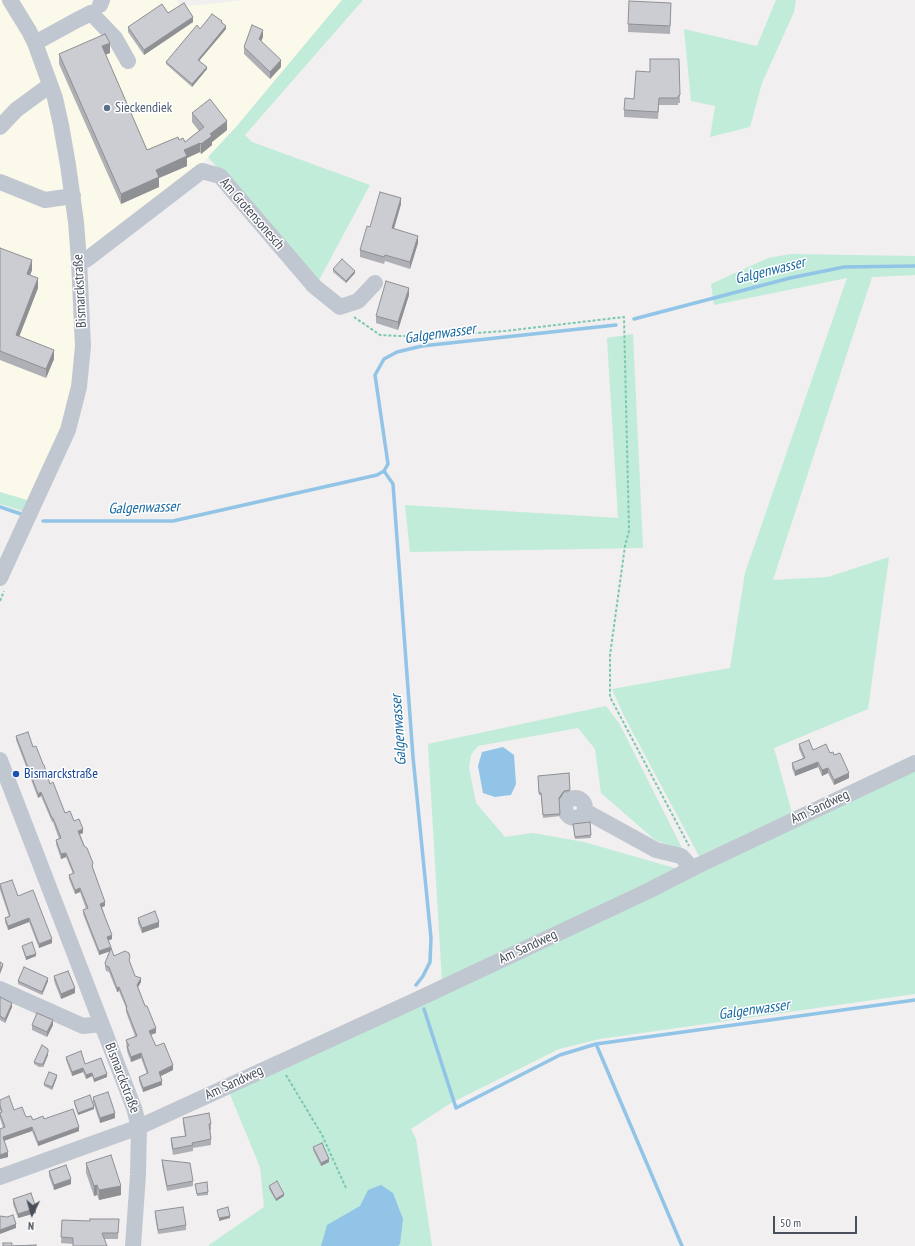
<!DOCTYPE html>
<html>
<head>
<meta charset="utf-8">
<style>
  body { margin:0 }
  #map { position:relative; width:915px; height:1246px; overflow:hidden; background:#f1efef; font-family:"PT Sans Narrow",sans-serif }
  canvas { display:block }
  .north { position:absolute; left:12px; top:1194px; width:40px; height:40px; -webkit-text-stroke:3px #fff; paint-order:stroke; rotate:185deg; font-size:11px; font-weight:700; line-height:16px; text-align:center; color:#484f5b }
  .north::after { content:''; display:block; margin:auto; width:14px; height:18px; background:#484f5b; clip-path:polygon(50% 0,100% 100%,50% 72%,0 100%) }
  .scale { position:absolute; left:773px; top:1216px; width:84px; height:18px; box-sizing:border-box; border:2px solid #484f5b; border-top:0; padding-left:5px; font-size:12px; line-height:14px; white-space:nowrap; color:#484f5b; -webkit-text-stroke:3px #fff; paint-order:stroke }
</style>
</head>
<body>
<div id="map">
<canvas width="915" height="1246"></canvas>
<div class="north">N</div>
<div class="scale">50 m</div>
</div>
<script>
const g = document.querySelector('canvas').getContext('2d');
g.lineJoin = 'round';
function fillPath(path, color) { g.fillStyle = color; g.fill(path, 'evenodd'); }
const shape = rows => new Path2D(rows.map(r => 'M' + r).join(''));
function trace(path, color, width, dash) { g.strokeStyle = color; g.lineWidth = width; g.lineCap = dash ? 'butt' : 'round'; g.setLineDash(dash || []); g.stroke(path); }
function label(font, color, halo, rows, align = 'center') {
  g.font = font + ' "PT Sans Narrow",sans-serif'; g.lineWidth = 3; g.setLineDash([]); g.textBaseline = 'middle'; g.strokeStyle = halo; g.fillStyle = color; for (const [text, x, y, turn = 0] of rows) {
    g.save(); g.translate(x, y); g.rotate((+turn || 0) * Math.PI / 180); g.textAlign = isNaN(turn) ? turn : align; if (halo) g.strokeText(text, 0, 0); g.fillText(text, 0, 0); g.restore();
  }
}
const commercial = shape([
  [0,0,177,0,180,7,244,0,342,0,236,127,200,166,71,264,75,348,72,387,62,428,27,500,0,492]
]);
const green = shape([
  [342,0,363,0,245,135,252,142,370,185,317,284,208,157,236,127],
  [776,0,796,0,794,12,762,83,750,127,710,137,715,106,691,101,684,29,757,46],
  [791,254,915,256,915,275,872,277,773,580,828,577,889,557,868,709,774,748,792,813,699,856,624,716,612,689,730,668,745,573,847,278,714,305,711,284,768,258],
  [633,334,643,548,410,552,405,505,618,518,607,338],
  [0,492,27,500,23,511,0,504],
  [606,706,619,723,683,850,655,840,601,793,595,749,578,728,478,746,471,755,469,768,476,803,505,837,533,833,584,842,678,869,442,982,428,744],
  [915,769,915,994,600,1039,559,1049,451,1103,411,1129,416,1139,432,1246,209,1246,209,1245,264,1207,260,1167,229,1092]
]);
const water = shape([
  [503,747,514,755,516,784,511,795,495,797,483,793,478,766,482,752],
  [381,1185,393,1193,403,1219,400,1244,398,1246,321,1246,327,1225,360,1206,368,1190]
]);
const stream = shape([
  [634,319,790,278,844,267,915,266],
  [384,471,393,484,413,757,431,938,430,962,423,976,416,985],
  [0,507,21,514],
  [43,521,173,521,377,475,384,471,388,464,375,375,384,359,397,352,422,346,616,325],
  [424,1009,456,1108,560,1055,596,1044,915,1000],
  [596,1044,682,1246]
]);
const path = shape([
  [354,317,380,335,399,336,433,336,505,331,624,317,629,531,625,546,610,655,610,697,689,846],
  [0,601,4,591],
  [286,1075,322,1135,346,1188]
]);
const minor = shape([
  [100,5,102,0],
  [35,43,77,20,91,13,115,38,128,61],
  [0,127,16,110,50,85],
  [0,182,45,200,73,196],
  [79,261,86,260,202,171,220,176,314,286,340,307,358,301,375,283],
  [0,578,68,430,79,387,83,346,79,261,76,222,68,165,61,125,55,98,35,43,29,31,10,0],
  [0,760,134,1108,139,1127,138,1175,133,1246],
  '565 808a10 10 0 1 1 20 0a10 10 0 1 1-20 0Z',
  [585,811,656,850,681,856,692,868],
  [0,989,83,1026,101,1024],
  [0,1177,139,1127,414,1001,648,891,699,865,915,763]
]);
const wall = shape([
  [671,10,670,34,628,32,628,24],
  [168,13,193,22,144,55,128,32,128,27],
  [222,22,226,29,199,61,207,69,192,87,166,64,166,62,200,29],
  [263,37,261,41,281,67,270,79,244,54,244,47],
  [110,53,105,54,147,150,179,140,185,142,199,131,192,122,192,113,227,130,212,142,212,145,201,154,200,152,187,158,187,166,159,178,159,187,121,204,59,64,59,54],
  [679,59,680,103,678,103,678,105,659,105,658,119,624,117,624,110,634,99,650,72],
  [401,204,394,229,418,243,410,269,385,261,384,264,360,257,360,250,370,227],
  [0,248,32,270,30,275,38,288,19,336,54,359,46,378,0,360],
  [333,269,355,273,346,283,333,272],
  [409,295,398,330,376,323,376,316],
  [16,736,33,747,50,784,65,813,74,821,83,833,80,834,93,867,93,868,105,906,102,907,112,939,108,941,111,949,114,956,130,961,130,962,135,976,141,982,138,987,156,1033,151,1035,156,1046,173,1070,160,1076,162,1085,143,1092,139,1081,139,1077,147,1074,141,1058,131,1062,127,1051,126,1040,135,1036,126,1012,126,1008,119,991,117,992,109,972,106,971,105,967,105,963,110,951,99,955,83,914,83,910,86,909,80,892,75,894,69,879,69,875,73,874,66,857,61,859,56,844,56,840,59,839,53,822,52,822,41,796,38,798,16,740],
  [799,744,813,750,830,753,834,755,849,778,834,785,828,773,822,776,818,767,795,776,792,768,792,763,803,758,799,749],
  [569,773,570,792,564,793,559,800,560,816,543,818,541,795,539,795,538,776],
  [590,822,591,838,575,839,573,824],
  [0,884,18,896,52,943,39,948,29,922,8,930,5,922,5,918,9,916,0,890],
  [138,918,159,927,142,933,138,923],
  [22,946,36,956,26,960,22,948],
  [54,976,75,993,61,999,54,981],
  [18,981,48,981,42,995,18,984],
  [0,997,12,1007,5,1023,0,1020],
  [32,1025,53,1025,47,1037,32,1030],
  [48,1055,43,1067,39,1067,34,1064,34,1062],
  [66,1057,85,1064,107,1077,94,1082,92,1076,86,1079,83,1072,72,1076,66,1060],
  [57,1077,52,1090,44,1086,44,1084],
  [93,1097,115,1118,100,1123,93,1102],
  [0,1100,26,1117,33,1120,44,1119,79,1131,38,1146,32,1131,4,1141,8,1157,0,1159,0,1129,3,1128,0,1118,0,1113,1,1112,0,1110],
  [74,1101,94,1109,78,1115,74,1103],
  [183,1118,211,1124,211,1130,210,1130,211,1139,211,1145,193,1148,193,1151,173,1155,171,1144,171,1138,185,1136,183,1124],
  [313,1147,329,1162,321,1166,313,1150],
  [162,1160,193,1181,193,1186,167,1191,162,1165],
  [86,1163,121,1195,99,1200,97,1195,94,1196,86,1173],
  [49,1171,71,1184,54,1190,49,1176],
  [195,1184,208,1192,208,1195,197,1196],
  [269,1186,284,1196,276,1201,269,1189],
  [13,1199,36,1213,18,1218,13,1204],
  [155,1211,186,1225,186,1230,158,1234,155,1216],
  [119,1219,118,1239,104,1239,73,1244,61,1243,62,1220,90,1221]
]);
const shadedWall = shape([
  [193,17,193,22,144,55,144,50],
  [226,26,226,29,198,62,198,60],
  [263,30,263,37,259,46,259,39],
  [110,43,110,53,102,56,102,46],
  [281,60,281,67,270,79,270,72],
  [207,67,207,69,192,87,192,84],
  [227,121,227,130,212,142,212,145,201,154,201,144,210,134],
  [200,143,200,152,187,158,187,166,159,178,159,187,121,204,121,194,156,170,184,150],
  [401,198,401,204,392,235,392,228],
  [418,236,418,243,410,269,410,262],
  [32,260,32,270,27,283,27,274],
  [355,271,355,273,346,283,346,281],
  [38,278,38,288,16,345,16,335],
  [409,288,409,295,398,330,398,322],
  [54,350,54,359,46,378,46,369],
  [818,762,818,767,795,776,795,771],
  [828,768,828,773,822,776,822,770],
  [849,773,849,778,834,785,834,780],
  [564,791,564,793,559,800,559,798],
  [41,792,41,796,38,798,38,794],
  [83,829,83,833,78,835,78,831],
  [66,853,66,857,61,859,61,854],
  [80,888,80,892,75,894,75,890],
  [105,902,105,906,100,908,100,904],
  [29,918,29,922,8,930,8,926],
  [159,922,159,927,142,933,142,928],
  [112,935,112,939,107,941,107,937],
  [52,939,52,943,39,948,39,944],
  [111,947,111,951,99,955,99,951],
  [36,954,36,956,26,960,26,957],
  [3,964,3,966,0,974,0,971],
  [48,978,48,981,42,995,42,992],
  [141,978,141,982,137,989,137,985],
  [119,987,119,991,117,992,117,988],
  [75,988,75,993,61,999,61,994],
  [12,1003,12,1007,5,1023,5,1019],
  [53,1020,53,1025,47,1037,47,1032],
  [156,1028,156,1033,149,1035,149,1031],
  [48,1052,48,1055,43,1067,43,1064],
  [141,1053,141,1058,131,1062,131,1057],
  [173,1065,173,1070,159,1077,159,1072],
  [83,1068,83,1072,72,1076,72,1072],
  [92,1073,92,1076,86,1079,86,1075],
  [107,1074,107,1077,94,1082,94,1079],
  [57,1075,57,1077,52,1090,52,1087],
  [162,1081,162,1085,143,1092,143,1088],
  [94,1107,94,1109,78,1115,78,1113],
  [115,1113,115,1118,100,1123,100,1118],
  [32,1127,32,1131,3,1141,3,1137],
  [79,1127,79,1131,38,1146,38,1142],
  [8,1152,8,1157,0,1159,0,1155],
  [329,1159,329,1162,321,1166,321,1163],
  [71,1179,71,1184,54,1190,54,1185],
  [97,1185,97,1195,94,1196,94,1186],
  [121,1186,121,1195,99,1200,99,1190],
  [284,1194,284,1196,276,1201,276,1199],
  [36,1208,36,1213,18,1218,18,1214],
  [230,1216,230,1218,219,1221,219,1218],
  [16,1224,16,1228,0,1234,0,1230]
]);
const building = shape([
  [629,1,671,3,670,26,628,24,629,1],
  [184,3,193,17,144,50,128,27,162,4,168,13,184,3],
  [212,14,222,21,221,22,226,26,198,60,207,67,192,84,166,62,197,25,200,29,212,14],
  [252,25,263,30,259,39,281,60,270,72,244,47,252,25],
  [105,34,110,43,102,46,147,150,178,137,179,140,183,138,185,142,204,127,192,113,210,99,227,121,210,134,212,136,201,144,200,143,184,150,187,156,156,170,159,177,121,194,59,54,105,34],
  [650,59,679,59,680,95,678,96,678,98,659,98,658,112,624,110,625,98,634,99,636,71,650,72,650,59],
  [380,192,401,198,392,228,418,236,410,262,385,255,384,257,360,250,367,226,370,227,380,192],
  [0,248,32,260,27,274,38,278,16,335,54,350,46,369,0,351,0,248],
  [342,259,355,271,346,281,333,269,342,259],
  [386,281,409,288,398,322,376,316,386,281],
  [28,732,33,747,36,746,43,764,44,765,50,784,53,782,65,813,70,811,74,821,79,819,83,829,78,831,84,846,87,848,93,863,92,866,105,902,100,904,112,935,107,937,111,947,99,951,83,910,88,908,80,888,75,890,69,875,74,873,66,853,61,854,56,840,61,838,53,818,52,818,41,792,38,794,16,736,28,732],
  [809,740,813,750,826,744,830,753,833,752,834,755,840,753,849,773,834,780,828,768,822,770,818,762,795,771,792,763,805,758,799,744,809,740],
  [569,773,570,790,564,791,559,798,560,814,543,815,541,793,539,793,538,776,569,773],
  [590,822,591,835,575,837,573,824,590,822],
  [12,880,18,896,33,890,52,939,39,944,29,918,8,926,5,918,10,916,0,884,12,880],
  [155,911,159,922,142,928,138,918,155,911],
  [32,942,36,954,26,957,22,946,32,942],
  [111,948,114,956,125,951,129,953,130,957,129,960,135,976,141,978,137,985,145,1006,147,1006,156,1028,149,1031,156,1046,164,1043,173,1065,159,1072,162,1081,143,1088,139,1077,148,1073,141,1053,131,1057,127,1046,129,1046,126,1040,137,1036,126,1008,127,1007,119,987,117,988,109,967,106,966,105,963,111,948],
  [0,962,3,964,0,971,0,962],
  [24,967,48,978,42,992,18,981,24,967],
  [68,971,75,988,61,994,54,976,68,971],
  [0,997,12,1003,5,1019,0,1016,0,997],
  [37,1013,53,1020,47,1032,32,1025,37,1013],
  [42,1045,48,1049,48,1052,43,1064,39,1064,34,1062,42,1045],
  [81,1051,85,1064,101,1058,107,1074,94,1079,92,1073,86,1075,83,1068,72,1072,66,1057,81,1051],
  [49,1072,57,1075,52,1087,44,1084,49,1072],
  [108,1092,115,1113,100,1118,93,1097,108,1092],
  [90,1095,94,1107,78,1113,74,1101,90,1095],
  [9,1096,14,1110,22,1107,26,1117,31,1116,33,1120,43,1116,44,1119,73,1109,79,1127,38,1142,32,1127,3,1137,8,1152,0,1155,0,1129,5,1127,0,1114,0,1113,2,1112,0,1105,0,1100,9,1096],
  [209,1113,211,1124,209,1124,211,1139,192,1143,193,1145,173,1149,171,1138,186,1136,183,1118,209,1113],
  [322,1143,329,1159,321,1163,313,1147,322,1143],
  [111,1155,121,1186,99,1190,97,1185,94,1186,86,1163,111,1155],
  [162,1160,190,1163,193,1181,167,1186,162,1160],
  [66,1165,71,1179,54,1185,49,1171,66,1165],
  [277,1181,284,1194,276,1199,269,1186,277,1181],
  [207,1182,208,1192,197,1194,195,1184,207,1182],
  [31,1193,36,1208,18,1214,13,1199,31,1193],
  [183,1207,186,1225,158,1230,155,1211,183,1207],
  [228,1207,230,1216,219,1218,217,1210,228,1207],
  [13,1215,16,1224,0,1230,0,1216,7,1217,13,1215],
  [90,1219,119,1219,118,1233,102,1233,107,1246,73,1246,73,1238,61,1237,62,1220,90,1221,90,1219],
  [3,1243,12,1243,12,1246,3,1246,3,1243],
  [36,1245,36,1246,13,1246,36,1245]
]);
const markers = [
  [107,108,4,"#5c6f8a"],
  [16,774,4,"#1a4fb4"]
];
const serviceNames = [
  ["Sieckendiek",115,108]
];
const streetNames = [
  ["Am Grotensonesch",252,214,49],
  ["Bismarckstraße",80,291,-93],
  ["Am Sandweg",820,807,-25],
  ["Am Sandweg",528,947,-25],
  ["Bismarckstraße",122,1078,69],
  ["Am Sandweg",234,1083,-25]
];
const transitNames = [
  ["Bismarckstraße",24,774]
];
const waterNames = [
  ["Galgenwasser",770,271,-14],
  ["Galgenwasser",440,334,-8],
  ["Galgenwasser",144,508,-2],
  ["Galgenwasser",399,730,-94],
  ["Galgenwasser",754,1010,-8]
];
fillPath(commercial, '#fbf9ea');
fillPath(green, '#c0ecd9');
fillPath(water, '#91c4e6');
trace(stream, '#91c4e6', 3.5);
trace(path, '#7bc8b0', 2, [3, 2]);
trace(minor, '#c1c7d0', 16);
fillPath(wall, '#afb0b5');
fillPath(shadedWall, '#8f9094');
fillPath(building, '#cccdd3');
trace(building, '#8f9094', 1);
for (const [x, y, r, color] of markers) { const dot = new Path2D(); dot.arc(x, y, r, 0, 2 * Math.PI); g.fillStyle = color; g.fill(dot); trace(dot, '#fff', 1.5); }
label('14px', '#4e5e75', '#fff', serviceNames, 'left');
label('14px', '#484f5b', '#fff', streetNames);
label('14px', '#164399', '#fff', transitNames, 'left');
label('italic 15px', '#1669a0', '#fff', waterNames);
</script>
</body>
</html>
